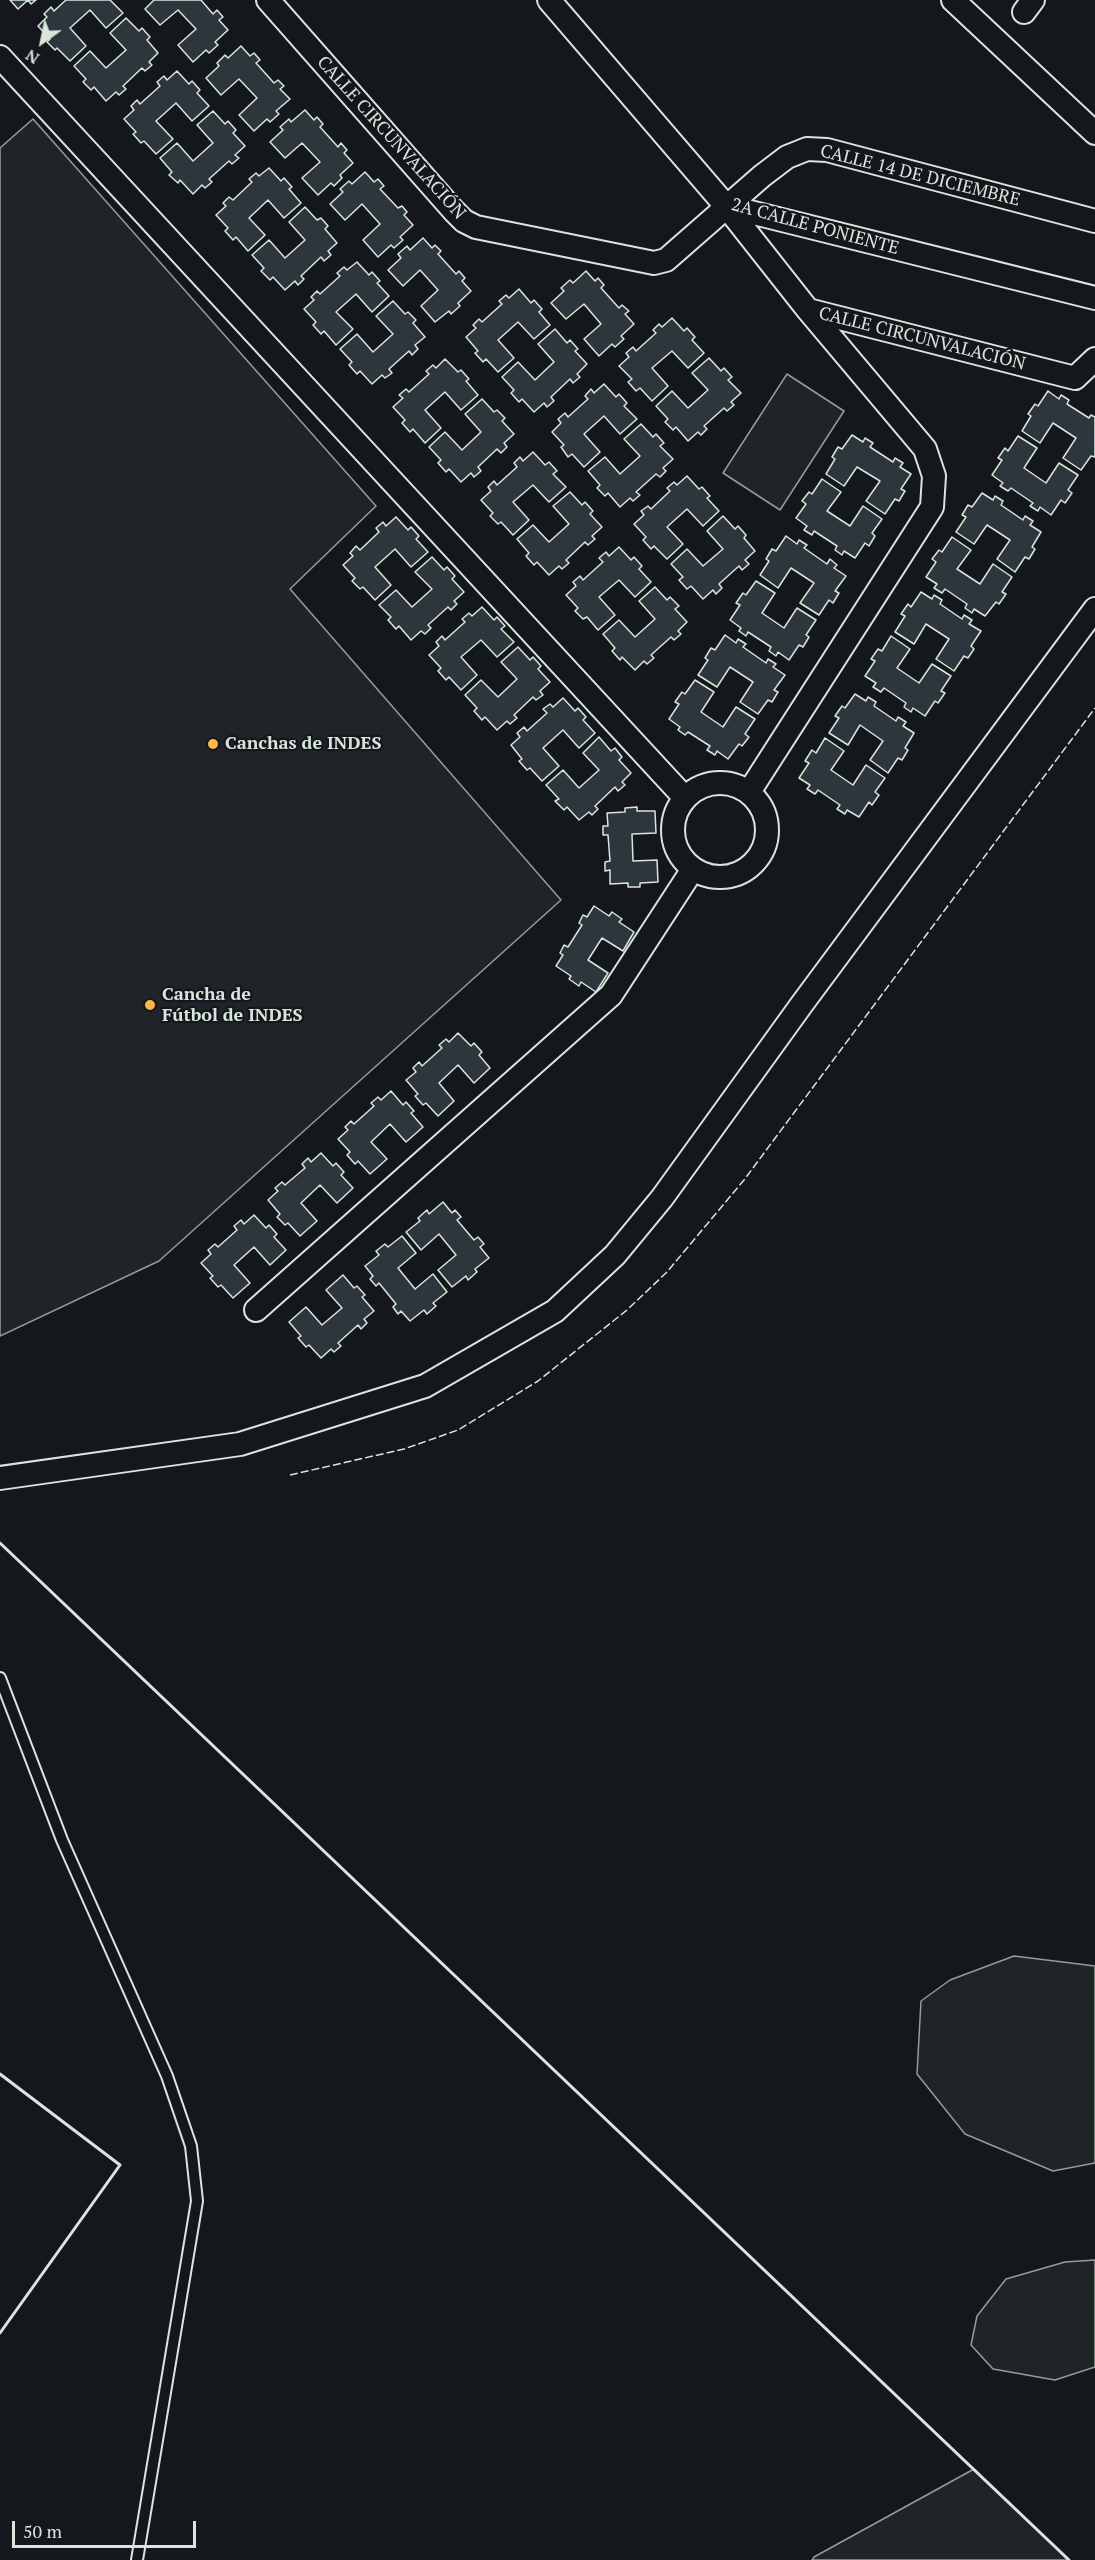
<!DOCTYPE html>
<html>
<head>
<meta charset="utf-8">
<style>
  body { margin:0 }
  #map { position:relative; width:1095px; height:2560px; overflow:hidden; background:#14181c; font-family:"PT Serif",serif }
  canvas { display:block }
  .north { position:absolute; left:12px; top:12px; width:60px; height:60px; -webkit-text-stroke:4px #14181c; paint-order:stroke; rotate:213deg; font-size:16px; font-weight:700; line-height:24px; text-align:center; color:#d8e6dc }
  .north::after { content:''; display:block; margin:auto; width:21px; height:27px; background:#d8e6dc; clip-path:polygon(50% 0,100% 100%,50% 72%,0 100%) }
  .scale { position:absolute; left:12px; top:2521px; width:184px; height:27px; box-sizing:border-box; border:3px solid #d8e6dc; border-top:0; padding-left:8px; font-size:18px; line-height:21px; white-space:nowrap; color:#d8e6dc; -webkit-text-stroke:4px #14181c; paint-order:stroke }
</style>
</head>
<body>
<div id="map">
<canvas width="1095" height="2560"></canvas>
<div class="north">N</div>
<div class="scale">50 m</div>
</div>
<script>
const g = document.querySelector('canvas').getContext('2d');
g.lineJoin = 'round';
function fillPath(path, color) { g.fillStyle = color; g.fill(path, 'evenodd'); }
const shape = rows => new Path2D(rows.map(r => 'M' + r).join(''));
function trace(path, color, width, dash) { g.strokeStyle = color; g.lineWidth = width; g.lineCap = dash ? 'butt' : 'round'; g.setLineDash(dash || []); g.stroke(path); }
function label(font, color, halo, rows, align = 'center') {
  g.font = font + ' "PT Serif",serif'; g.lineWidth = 4.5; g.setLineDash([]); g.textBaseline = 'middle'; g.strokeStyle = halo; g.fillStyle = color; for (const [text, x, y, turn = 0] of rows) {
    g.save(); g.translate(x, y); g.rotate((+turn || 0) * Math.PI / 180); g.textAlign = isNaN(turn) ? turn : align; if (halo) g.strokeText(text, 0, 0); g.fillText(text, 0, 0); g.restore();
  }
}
const green = shape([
  [33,119,376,506,290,589,561,900,159,1261,0,1336,0,148,33,119],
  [787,374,844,411,780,510,723,473,787,374],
  [1014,1956,1095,1966,1095,2163,1053,2171,965,2134,917,2074,921,2001,950,1980,1014,1956],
  [1095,2260,1095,2367,1055,2380,993,2369,971,2345,977,2316,1006,2279,1065,2262,1095,2260],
  [974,2469,1069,2560,812,2560,814,2557,974,2469]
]);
const building = shape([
  [10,0,36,0,31,4,28,0,18,9,10,0],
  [66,0,110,0,123,13,106,28,90,10,70,28,86,46,70,61,57,48,55,50,47,42,50,39,38,26,47,17,44,14,51,7,54,11,66,0],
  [154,0,201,0,213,14,217,10,223,17,219,20,228,30,215,42,218,45,209,53,206,50,193,62,178,45,196,29,178,10,160,25,145,9,154,0],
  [126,18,139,31,142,28,150,37,147,40,158,53,149,62,152,65,145,71,142,68,123,86,126,89,119,95,116,92,106,101,94,87,91,90,83,82,86,79,74,66,90,51,106,68,126,50,110,33,126,18],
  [241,46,250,56,254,53,260,60,256,63,274,83,278,80,284,86,280,89,290,99,276,111,279,114,270,122,267,119,254,131,239,115,257,98,239,79,221,95,206,78,219,66,217,63,225,55,228,58,241,46],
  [177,71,189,84,192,81,200,90,197,93,209,106,192,121,176,103,156,121,173,139,156,154,144,141,141,143,133,134,136,132,124,119,134,110,131,106,137,100,140,104,160,86,157,82,164,76,167,80,177,71],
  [305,110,314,120,317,117,323,124,320,127,338,147,341,143,347,150,344,153,353,163,340,175,342,178,334,186,331,183,318,195,302,178,320,162,302,143,285,158,270,142,283,130,280,127,289,119,291,122,305,110],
  [213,111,225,124,228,121,236,130,233,133,245,146,235,155,239,158,232,164,229,161,209,179,212,182,205,188,202,185,193,194,180,180,178,183,169,175,172,172,160,158,177,143,193,161,213,143,197,125,213,111],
  [269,168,281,181,284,178,292,187,289,189,301,203,284,218,268,200,249,218,265,235,248,251,236,237,233,240,225,231,228,228,216,215,226,206,223,203,229,197,233,200,252,182,249,179,256,173,259,176,269,168],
  [365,172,374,182,378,179,384,186,380,189,398,208,402,206,407,212,404,215,413,225,400,237,403,240,394,248,391,245,378,257,363,240,380,224,362,204,345,220,330,204,343,192,340,189,349,181,352,184,365,172],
  [305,207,317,220,321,218,328,226,325,229,337,243,328,251,331,255,324,261,321,257,301,276,304,279,298,285,295,281,285,290,273,277,270,280,261,271,264,268,252,255,269,240,285,258,305,240,289,222,305,207],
  [423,238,432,248,435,245,441,251,438,254,456,274,459,271,465,278,462,281,471,291,458,303,460,306,451,314,449,311,435,322,421,306,438,290,420,270,403,286,388,270,401,258,398,254,407,246,410,250,423,238],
  [357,262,369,275,372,272,380,281,377,283,389,296,372,312,356,294,336,312,353,329,336,345,324,331,321,334,313,325,316,322,304,309,314,300,311,297,317,291,320,294,340,276,337,273,344,267,347,270,357,262],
  [586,271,595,281,598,278,604,285,601,288,619,308,622,305,629,311,625,314,634,324,621,336,624,339,615,347,612,344,599,356,584,339,601,324,584,304,566,319,551,303,564,291,561,288,570,280,573,283,586,271],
  [519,289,531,303,534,300,542,309,539,312,550,325,534,339,518,322,498,340,514,358,498,372,486,359,483,362,475,353,478,351,466,337,476,328,473,325,479,319,482,322,502,304,499,301,506,295,509,298,519,289],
  [393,301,405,314,408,312,416,320,413,323,425,337,415,345,418,349,412,355,409,351,389,369,392,373,385,378,382,375,372,384,360,371,357,374,349,365,352,362,340,349,357,334,373,352,393,334,376,316,393,301],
  [672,318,684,331,687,328,695,337,692,340,704,353,688,368,672,351,652,368,668,386,652,401,640,388,636,391,628,382,632,379,619,366,629,357,626,353,633,347,636,351,656,333,653,330,659,324,662,327,672,318],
  [555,329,567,343,570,340,578,349,575,351,587,364,577,374,580,377,573,383,570,379,551,397,554,401,547,407,544,403,534,412,522,399,519,402,511,393,514,390,502,377,518,362,535,380,554,362,538,344,555,329],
  [709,358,721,371,724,368,732,377,728,380,741,393,731,402,734,405,727,411,724,408,704,426,707,429,701,435,698,432,688,441,676,427,673,430,665,422,668,419,656,406,672,391,688,408,708,390,692,373,709,358],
  [445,359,458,372,461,370,469,379,466,381,478,395,461,410,445,392,425,410,441,428,425,443,413,429,410,432,402,423,405,420,393,407,403,398,399,395,406,389,409,392,429,374,426,371,433,365,436,368,445,359],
  [604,384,616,397,619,394,627,403,624,406,637,419,620,434,604,416,584,434,600,452,584,467,572,454,568,457,561,447,564,445,552,432,561,423,558,419,565,413,568,417,588,399,585,396,591,389,594,393,604,384],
  [1048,391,1059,399,1061,395,1069,400,1067,404,1089,418,1091,415,1095,417,1095,457,1091,456,1081,470,1063,458,1076,438,1053,423,1040,443,1022,431,1031,416,1028,414,1035,404,1038,406,1048,391],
  [482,399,494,412,497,410,505,418,502,421,514,434,504,443,507,447,501,453,497,449,478,467,481,471,474,477,471,473,461,482,449,469,446,472,438,463,441,460,429,447,445,432,462,450,481,432,465,414,482,399],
  [641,424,653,437,656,434,664,443,660,446,673,459,663,468,666,471,660,477,656,474,636,492,640,495,633,501,630,498,620,507,608,493,605,496,597,488,600,485,588,471,605,457,620,474,640,456,624,439,641,424],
  [852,435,863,442,865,438,873,443,870,447,893,462,895,458,903,463,900,467,911,474,901,489,905,491,899,501,895,499,885,514,866,501,880,481,857,467,844,486,826,474,835,459,832,457,838,447,842,449,852,435],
  [1018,436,1037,448,1024,468,1046,483,1059,463,1078,475,1068,490,1072,493,1065,503,1061,500,1051,515,1040,507,1038,511,1030,506,1033,503,1011,488,1008,491,1000,486,1003,483,992,475,1002,460,998,458,1005,448,1008,451,1018,436],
  [533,452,545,465,549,462,557,471,553,474,566,487,549,502,533,485,513,502,529,520,513,535,501,522,498,524,490,516,493,513,481,500,491,491,488,487,494,481,497,485,517,467,514,463,520,457,523,461,533,452],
  [687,476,699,489,702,487,710,496,707,498,719,511,703,526,687,509,667,527,683,544,667,559,654,546,651,549,643,540,646,537,634,524,644,515,641,511,648,506,651,509,670,491,667,488,674,482,677,485,687,476],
  [822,479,841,492,827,511,850,526,863,506,882,519,872,533,875,536,869,546,865,543,855,558,844,551,842,555,835,550,837,546,814,531,812,535,804,530,807,526,796,518,806,504,802,501,809,492,812,494,822,479],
  [570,492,582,505,585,502,593,511,590,514,602,527,592,536,595,539,588,545,585,542,566,560,569,563,562,569,559,566,549,575,537,562,534,565,526,556,529,553,517,539,533,525,549,542,569,524,553,506,570,492],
  [982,493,993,500,995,496,1003,501,1001,505,1023,520,1025,516,1033,521,1030,525,1041,532,1032,547,1035,549,1029,559,1025,557,1015,572,997,559,1010,540,987,525,974,544,956,532,966,517,962,515,968,505,972,507,982,493],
  [723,516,735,529,738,526,746,535,744,538,755,551,745,560,749,564,742,570,739,566,719,584,722,588,716,594,713,590,703,599,691,586,687,589,679,580,683,577,671,564,687,549,703,566,723,549,707,531,723,516],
  [396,517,408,530,411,527,419,536,416,539,428,552,411,567,395,549,375,567,391,585,375,600,363,587,360,589,352,581,355,578,343,565,353,556,350,553,356,546,360,550,379,532,376,528,383,522,386,526,396,517],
  [786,536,797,544,799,540,807,545,804,548,827,564,830,559,837,565,834,568,846,576,835,591,839,593,833,603,829,600,819,615,800,603,814,583,791,568,778,588,760,575,769,561,766,559,772,549,776,551,786,536],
  [952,537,971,550,957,569,980,584,993,564,1012,577,1002,592,1006,594,999,604,996,602,985,616,974,609,972,613,965,608,967,604,945,589,942,593,934,588,937,584,926,577,936,562,932,559,939,550,942,552,952,537],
  [619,547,631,560,634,557,642,566,639,569,651,582,635,597,619,580,599,597,615,615,598,630,587,617,583,619,575,611,578,608,566,595,576,586,573,582,580,576,583,580,603,562,599,558,606,552,609,556,619,547],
  [432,557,444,570,447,567,455,576,452,579,464,592,454,601,457,604,451,610,448,607,428,625,431,628,425,634,421,631,411,640,399,626,396,629,388,620,391,617,379,605,396,590,412,607,432,589,415,572,432,557],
  [756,581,775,593,762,613,784,628,797,608,816,620,806,635,809,637,803,647,799,645,789,660,778,652,776,656,769,651,771,647,748,632,746,636,739,631,741,628,730,620,740,605,736,603,743,593,746,595,756,581],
  [655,587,667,600,670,597,679,606,675,609,687,622,678,631,681,634,674,640,671,637,651,655,654,658,647,664,644,661,635,670,622,657,620,660,612,651,615,648,603,634,619,620,635,637,655,619,639,601,655,587],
  [921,592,932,599,934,595,942,600,940,604,962,619,964,615,972,620,969,624,981,631,971,646,974,649,968,658,964,656,954,671,936,659,949,639,926,624,914,644,895,632,905,616,901,614,908,604,911,607,921,592],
  [482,607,494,620,497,617,505,626,501,629,514,642,497,657,481,640,461,657,477,675,461,690,449,677,446,680,438,671,441,668,429,655,439,646,436,642,442,636,445,640,465,622,462,619,469,613,472,616,482,607],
  [725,635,736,643,738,639,746,644,743,647,766,663,768,659,776,664,773,667,785,675,774,690,778,692,772,702,768,700,758,714,740,702,753,682,730,667,717,687,698,675,708,660,705,658,711,648,715,650,725,635],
  [891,636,910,649,897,668,919,683,932,664,951,676,941,691,945,693,938,703,935,701,925,716,913,708,911,712,904,707,906,703,884,688,881,692,873,687,876,683,865,676,875,661,871,659,878,649,882,651,891,636],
  [518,647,530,660,533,657,541,666,538,669,550,682,540,691,543,695,536,700,533,697,514,715,517,718,510,724,507,721,497,730,485,717,482,720,474,711,477,708,465,695,481,680,498,697,517,679,501,662,518,647],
  [695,680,714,692,701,712,723,727,736,707,755,719,745,734,749,737,742,746,739,744,728,759,717,751,715,755,707,750,710,746,688,732,685,735,678,730,680,727,669,719,679,704,675,702,682,692,685,694,695,680],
  [855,694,866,701,868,697,876,702,874,706,896,721,898,717,906,722,903,726,914,733,905,748,908,750,902,760,898,758,888,773,870,760,883,741,860,725,848,745,829,733,839,718,835,716,842,706,845,708,855,694],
  [563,698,575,711,578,708,586,717,583,720,595,733,579,748,563,730,543,748,559,766,542,781,530,768,527,770,519,761,522,759,511,745,520,737,517,733,524,727,527,731,547,713,543,709,550,704,553,707,563,698],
  [599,737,611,751,615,748,622,757,619,760,631,773,622,782,625,785,618,791,615,787,595,806,598,809,592,815,589,812,579,820,567,807,564,810,555,801,559,799,546,785,563,770,579,788,599,770,583,753,599,737],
  [825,738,844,751,831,770,853,785,866,765,885,778,875,792,879,795,872,805,869,802,859,817,847,810,845,814,837,809,840,805,818,790,815,794,807,789,810,785,799,778,809,763,805,761,812,750,816,753,825,738],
  [637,807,637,811,655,811,656,833,632,834,633,861,657,860,658,882,640,883,640,887,628,887,628,883,610,884,610,870,605,871,605,862,610,861,608,835,603,835,603,826,608,826,607,813,625,812,625,808,637,807],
  [594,906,609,916,612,912,622,919,619,922,634,932,623,951,602,938,588,960,608,973,596,992,581,982,579,986,569,979,571,976,556,966,563,955,560,953,564,945,568,947,582,925,579,923,583,915,587,917,594,906],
  [458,1033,471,1046,474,1043,482,1052,479,1055,490,1068,474,1083,458,1065,439,1083,454,1101,438,1116,426,1103,423,1105,415,1096,418,1094,406,1080,416,1072,413,1068,419,1062,422,1066,442,1048,439,1045,446,1039,449,1042,458,1033],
  [391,1091,403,1105,406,1102,414,1111,411,1113,423,1127,406,1142,390,1124,371,1142,387,1159,370,1174,358,1161,355,1164,347,1155,350,1152,338,1139,348,1130,345,1127,351,1121,354,1124,374,1106,371,1103,378,1097,381,1100,391,1091],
  [321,1153,333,1166,336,1163,344,1172,341,1175,353,1188,337,1203,320,1185,301,1203,317,1221,300,1236,288,1223,285,1225,277,1217,280,1214,268,1200,278,1191,275,1188,282,1182,285,1185,305,1168,302,1164,308,1158,311,1162,321,1153],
  [443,1202,452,1213,455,1210,461,1217,457,1220,474,1240,478,1237,484,1244,480,1247,489,1258,475,1269,477,1272,468,1280,466,1276,452,1287,438,1270,456,1255,439,1234,421,1250,406,1232,420,1221,418,1218,427,1210,429,1214,443,1202],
  [254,1215,266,1228,269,1225,277,1234,274,1237,286,1250,270,1265,254,1247,234,1265,250,1283,233,1298,221,1285,218,1287,210,1278,213,1276,201,1263,211,1254,208,1250,215,1244,218,1247,237,1230,234,1226,241,1220,244,1224,254,1215],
  [402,1236,416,1253,398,1268,415,1289,433,1274,447,1292,433,1303,436,1306,427,1314,424,1310,410,1321,401,1311,398,1314,393,1307,396,1304,379,1283,376,1286,370,1279,373,1276,365,1266,379,1255,376,1251,385,1244,388,1247,402,1236],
  [343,1275,354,1288,357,1286,365,1295,362,1297,374,1311,364,1319,367,1323,361,1329,358,1325,338,1343,341,1346,334,1352,331,1349,321,1358,309,1345,306,1347,298,1338,301,1336,289,1322,306,1307,322,1325,342,1308,326,1290,343,1275]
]);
const service = shape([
  [0,1678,62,1840,167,2076,191,2146,197,2201,137,2560]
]);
const minor = shape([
  [268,0,454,211,464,221,476,227,654,263,666,260,762,176,787,157,807,149,827,150,1095,221],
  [549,0,726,206,808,310,1075,378,1095,359],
  [953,0,1095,133],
  [1024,12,1033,0],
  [0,57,685,798],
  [726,206,1095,298],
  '673 830a47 47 0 1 1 94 0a47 47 0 1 1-94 0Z',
  [749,792,932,507,934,476,925,449,808,310],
  [256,1310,611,995,693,869],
  [0,1478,240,1444,425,1386,555,1311,615,1255,662,1198,802,1004,1095,609]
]);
const fence = shape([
  [290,1475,404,1449,458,1430,538,1381,627,1310,667,1272,744,1180,1095,708]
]);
const wall = shape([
  [0,1543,1069,2560],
  [0,2074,120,2165,0,2333]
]);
const markers = [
  [213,744,6,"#ffb74d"],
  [150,1005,6,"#ffb74d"]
];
const streetNames = [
  ["CALLE CIRCUNVALACIÓN",391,138,48],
  ["CALLE 14 DE DICIEMBRE",920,176,14],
  ["2A CALLE PONIENTE",815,227,15],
  ["CALLE CIRCUNVALACIÓN",922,339,14]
];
const poiNames = [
  ["Canchas de INDES",225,744],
  ["Cancha de",162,995],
  ["Fútbol de INDES",162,1016]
];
fillPath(green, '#202428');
trace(green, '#939e99', 1.5);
fillPath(building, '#2c363c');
trace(building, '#d8e6dc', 1.5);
trace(service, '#d8e6dc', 14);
trace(minor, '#d8e6dc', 26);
trace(service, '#14181c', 10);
trace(minor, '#14181c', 22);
trace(fence, '#d8e6dc', 1.5, [8, 3]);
trace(wall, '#d8e6dc', 3);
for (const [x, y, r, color] of markers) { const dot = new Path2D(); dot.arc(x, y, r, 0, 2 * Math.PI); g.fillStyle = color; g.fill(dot); trace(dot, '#14181c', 2); }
label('18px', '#d8e6dc', '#14181c', streetNames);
label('bold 18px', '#d8e6dc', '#14181c', poiNames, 'left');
</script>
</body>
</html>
